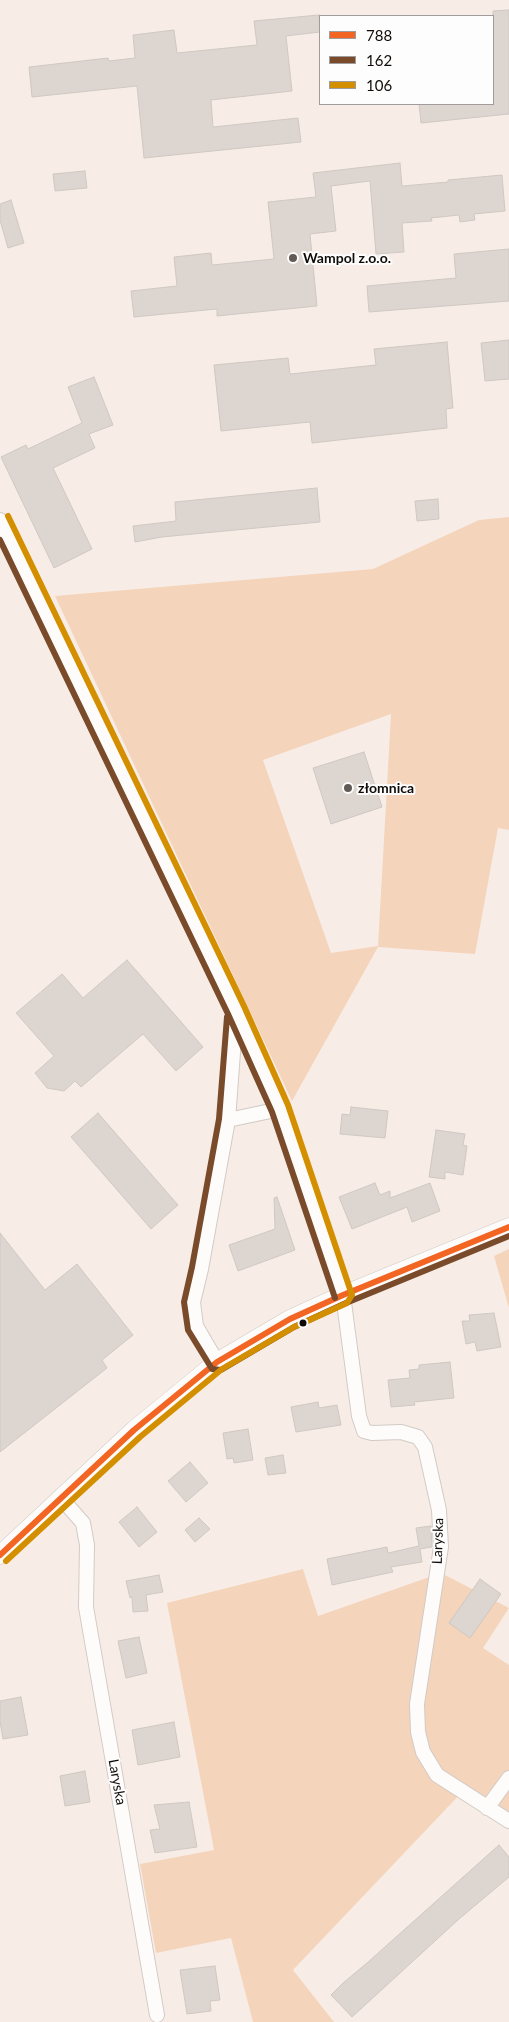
<!DOCTYPE html>
<html>
<head>
<meta charset="utf-8">
<style>
  body { margin:0 }
  #map { position:relative; width:509px; height:2022px; overflow:hidden; background:#f7ede6; font-family:Lato,sans-serif }
  canvas { display:block }
  .legend { position:absolute; left:319px; top:15px; width:175px; height:90px; box-sizing:border-box; background:#fdfdfd; border:1px solid #9f9c9b; margin:0; padding:6px 9px; list-style:none; font-size:15px; color:#110b08 }
  .legend li { display:flex; align-items:center; gap:10px; height:25px }
  .legend b { width:25px; border:1px solid #9f9c9b }
</style>
</head>
<body>
<div id="map">
<canvas width="509" height="2022"></canvas>
<ul class="legend">
<li><b style="height:6px;background:#f26522"></b>788</li>
<li><b style="height:6px;background:#7a4b2a"></b>162</li>
<li><b style="height:6px;background:#d48f01"></b>106</li>
</ul>
</div>
<script>
const g = document.querySelector('canvas').getContext('2d');
g.lineJoin = 'round';
function fillPath(path, color) { g.fillStyle = color; g.fill(path, 'evenodd'); }
const shape = rows => new Path2D(rows.map(r => 'M' + r).join(''));
function trace(path, color, width, dash) { g.strokeStyle = color; g.lineWidth = width; g.lineCap = dash ? 'butt' : 'round'; g.setLineDash(dash || []); g.stroke(path); }
function label(font, color, halo, rows, align = 'center') {
  g.font = font + ' Lato,sans-serif'; g.lineWidth = 4; g.setLineDash([]); g.textBaseline = 'middle'; g.strokeStyle = halo; g.fillStyle = color; for (const [text, x, y, turn = 0] of rows) {
    g.save(); g.translate(x, y); g.rotate((+turn || 0) * Math.PI / 180); g.textAlign = isNaN(turn) ? turn : align; if (halo) g.strokeText(text, 0, 0); g.fillText(text, 0, 0); g.restore();
  }
}
const green = shape([
  [509,517,509,830,498,828,475,954,378,947,292,1101,55,596,373,569,479,520],
  [391,714,378,946,331,953,263,760],
  [509,1249,509,1308,494,1256],
  [303,1569,318,1616,441,1573,509,1608,483,1648,509,1665,509,1812,466,1788,293,1970,334,2022,253,2022,231,1938,156,1953,140,1864,214,1850,167,1603]
]);
const building = shape([
  [509,10,509,114,421,123,419,104,493,104,493,11,509,10],
  [319,15,320,32,286,36,292,91,211,100,213,127,298,118,301,142,144,158,137,86,32,97,29,67,108,58,109,61,135,58,133,35,174,30,177,53,257,45,254,21,319,15],
  [400,163,402,186,448,182,448,180,502,175,505,211,474,214,475,220,460,222,459,215,431,218,432,221,402,223,404,252,376,254,370,181,331,186,336,231,310,234,317,306,217,316,217,309,134,317,131,291,177,286,174,257,211,253,212,265,274,259,268,202,316,197,313,173,400,163],
  [85,171,87,188,55,191,53,174,85,171],
  [11,200,24,243,8,248,0,220,0,204,11,200],
  [509,249,509,301,369,312,367,286,456,278,454,254,509,249],
  [509,340,509,379,485,381,481,343,509,340],
  [447,342,453,408,446,409,447,428,312,443,310,422,221,431,214,365,288,358,290,374,376,365,374,349,447,342],
  [94,377,113,425,89,434,95,448,53,468,92,549,54,568,1,457,26,445,28,449,82,423,68,387,94,377],
  [317,488,320,522,162,537,135,542,133,526,176,521,175,502,317,488],
  [438,499,439,519,417,521,415,501,438,499],
  [364,752,382,807,331,824,313,768,364,752],
  [127,960,203,1047,176,1071,143,1034,81,1087,75,1081,64,1091,47,1088,35,1073,54,1056,16,1013,62,974,83,998,127,960],
  [351,1107,388,1111,385,1138,340,1134,342,1114,350,1115,351,1107],
  [98,1113,178,1205,151,1229,71,1137,98,1113],
  [436,1130,465,1134,463,1145,467,1146,463,1175,445,1172,445,1179,429,1177,436,1130],
  [375,1183,380,1195,390,1191,390,1198,430,1183,440,1211,412,1222,407,1207,352,1229,339,1197,375,1183],
  [277,1197,295,1250,238,1271,229,1245,275,1229,274,1198,277,1197],
  [0,1233,45,1290,77,1264,133,1335,102,1360,107,1368,0,1452,0,1233],
  [494,1313,501,1347,477,1351,475,1342,466,1344,462,1321,470,1321,469,1315,494,1313],
  [450,1362,454,1398,414,1402,415,1405,391,1407,388,1380,410,1378,409,1370,419,1369,419,1365,450,1362],
  [318,1402,319,1408,337,1405,341,1425,296,1432,291,1407,318,1402],
  [248,1429,253,1460,234,1463,233,1458,227,1459,223,1433,248,1429],
  [283,1455,286,1473,268,1475,265,1458,283,1455],
  [190,1462,208,1483,186,1502,168,1481,190,1462],
  [137,1507,157,1532,139,1547,119,1522,137,1507],
  [199,1518,210,1529,195,1542,185,1530,199,1518],
  [431,1526,432,1547,420,1549,422,1562,391,1567,393,1572,332,1585,327,1559,387,1547,388,1553,419,1546,416,1528,431,1526],
  [159,1575,163,1592,146,1595,148,1611,133,1612,132,1597,130,1598,126,1581,159,1575],
  [480,1579,501,1594,470,1638,449,1623,480,1579],
  [139,1637,147,1673,126,1678,118,1641,139,1637],
  [21,1697,28,1735,3,1739,0,1722,0,1701,21,1697],
  [174,1722,180,1757,138,1765,132,1730,174,1722],
  [85,1771,90,1802,65,1806,60,1776,85,1771],
  [189,1802,197,1847,155,1853,150,1830,160,1829,154,1805,189,1802],
  [499,1845,509,1857,509,1877,459,1919,352,2017,331,1995,343,1983,367,1963,499,1845],
  [215,1966,220,2000,210,2001,211,2011,187,2014,180,1970,215,1966]
]);
const minor = shape([
  [0,520,192,917,280,1109,343,1295,359,1416,364,1431,372,1433,401,1432,418,1437,425,1447,439,1510,441,1547,417,1704,418,1732,423,1752,437,1775,509,1821],
  [228,1120,280,1109],
  [217,1362,196,1326,193,1302,201,1269,228,1120,236,1012],
  [61,1498,83,1523,87,1545,86,1607,157,2015],
  [487,1808,509,1778]
]);
const tertiary = shape([
  [0,1555,134,1430,217,1362,290,1319,343,1295,509,1227]
]);
const bus1 = shape([
  [0,1555,134,1430,217,1362,290,1319,343,1295,509,1227]
]);
const bus2 = shape([
  [0,540,228,1014,272,1112,335,1298],
  [227,1017,219,1119,192,1267,184,1302,188,1330,212,1369,221,1370,294,1327,346,1303,509,1236]
]);
const bus3 = shape([
  [6,1561,140,1437,222,1369,294,1327,347,1303,352,1295,288,1105,244,1006,8,516]
]);
const markers = [
  [293,258,5,"#625a56"],
  [348,788,5,"#625a56"],
  [303,1323,4.5,"#110b08"]
];
const poiNames = [
  ["Wampol z.o.o.",303,258],
  ["złomnica",358,788]
];
const streetNames = [
  ["Laryska",438,1541,-88],
  ["Laryska",117,1782,80]
];
fillPath(green, '#f5d4bc');
fillPath(building, '#ddd5cf');
trace(building, '#cfc8c2', 1);
trace(minor, '#d2cac5', 16);
trace(tertiary, '#d2cac5', 19);
trace(minor, '#fefcfb', 14);
trace(tertiary, '#fefcfb', 18);
trace(bus1, '#f26522', 6);
trace(bus2, '#7a4b2a', 6);
trace(bus3, '#d48f01', 6);
for (const [x, y, r, color] of markers) { const dot = new Path2D(); dot.arc(x, y, r, 0, 2 * Math.PI); g.fillStyle = color; g.fill(dot); trace(dot, '#fdfdfd', 2); }
label('bold 14px', '#110b08', '#fdfdfd', poiNames, 'left');
label('14px', '#110b08', '#fdfdfd', streetNames);
</script>
</body>
</html>
